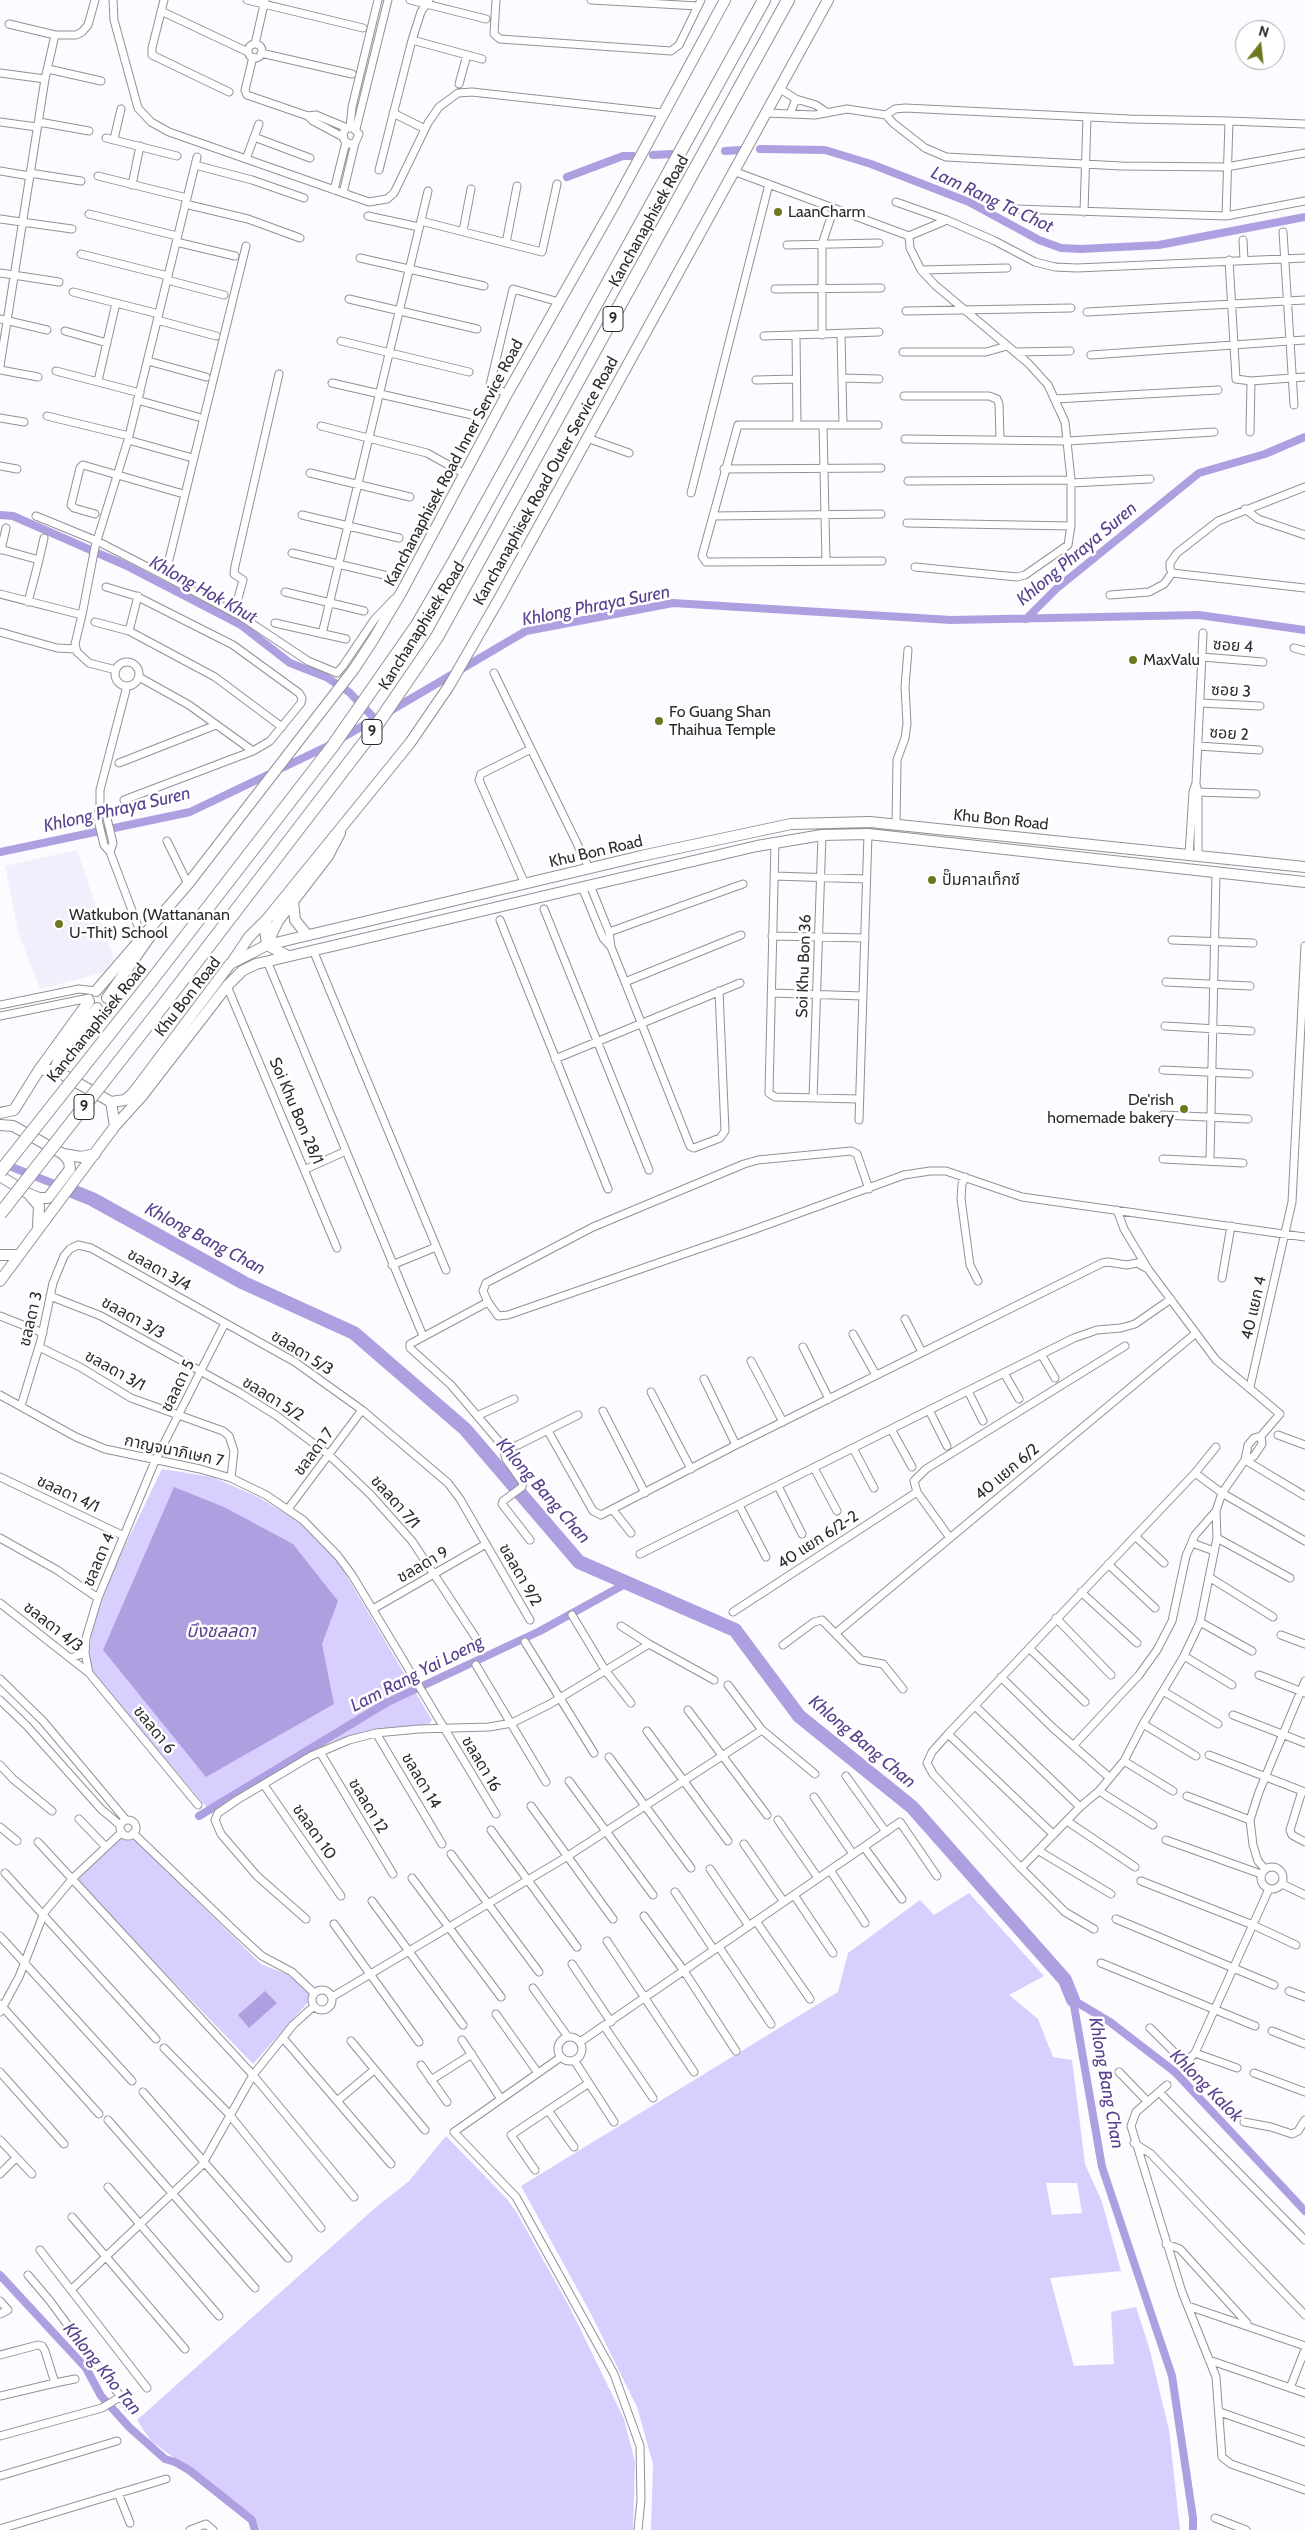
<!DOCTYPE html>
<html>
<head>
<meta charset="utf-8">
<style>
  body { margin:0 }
  #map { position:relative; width:1305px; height:2530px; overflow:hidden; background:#fcfbff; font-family:Cabin,sans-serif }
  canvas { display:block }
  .north { position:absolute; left:1235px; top:20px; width:50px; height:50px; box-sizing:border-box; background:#fff; border:1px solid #aaaaab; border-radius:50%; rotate:16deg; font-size:14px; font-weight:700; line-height:20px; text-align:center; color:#2b2b2d }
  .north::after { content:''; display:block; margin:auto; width:18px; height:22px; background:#6f7620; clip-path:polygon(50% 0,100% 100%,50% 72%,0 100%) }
</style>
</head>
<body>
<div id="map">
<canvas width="1305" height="2530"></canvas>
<div class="north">N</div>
</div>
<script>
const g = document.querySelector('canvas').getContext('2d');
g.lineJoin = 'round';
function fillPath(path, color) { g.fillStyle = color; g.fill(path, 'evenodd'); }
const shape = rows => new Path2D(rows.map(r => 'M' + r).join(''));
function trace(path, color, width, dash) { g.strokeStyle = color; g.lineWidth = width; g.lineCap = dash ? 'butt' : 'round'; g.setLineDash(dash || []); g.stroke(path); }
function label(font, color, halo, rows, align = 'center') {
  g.font = font + ' Cabin,"Noto Sans Thai",sans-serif'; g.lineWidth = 5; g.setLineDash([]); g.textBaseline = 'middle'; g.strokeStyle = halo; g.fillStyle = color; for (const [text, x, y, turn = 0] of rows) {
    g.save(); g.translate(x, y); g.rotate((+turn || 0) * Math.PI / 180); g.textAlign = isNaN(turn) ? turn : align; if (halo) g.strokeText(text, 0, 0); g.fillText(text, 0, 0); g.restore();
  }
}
const built = shape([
  [77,850,114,959,105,972,40,989,18,932,5,866]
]);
const green = shape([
  [162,1469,212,1477,256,1496,305,1525,333,1553,432,1720,429,1724,336,1740,290,1761,212,1814,88,1667,92,1627,117,1562],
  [122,1837,133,1838,261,1964,286,1974,310,1989,310,2000,253,2064,73,1878],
  [969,1893,1044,1976,1009,1995,1038,2019,1053,2057,1072,2060,1085,2164,1102,2202,1121,2271,1050,2278,1074,2366,1114,2364,1111,2312,1136,2307,1149,2347,1169,2430,1180,2530,651,2530,653,2464,637,2407,591,2314,521,2186,838,1992,848,1953,920,1900,934,1915],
  [1046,2183,1077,2183,1082,2213,1052,2215],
  [446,2136,507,2199,517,2213,570,2308,624,2419,635,2462,633,2530,260,2530,255,2517,151,2441,137,2420,374,2209,409,2181]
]);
const water = shape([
  [174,1487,224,1507,293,1544,338,1601,322,1644,334,1704,206,1777,103,1650],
  [265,1991,277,2003,249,2028,238,2015]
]);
const canal = shape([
  [760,149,825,150,871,164,969,202,1039,240,1061,248,1081,249,1159,245,1305,217],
  [725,151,741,150],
  [653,155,672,154],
  [567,177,623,156,633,156],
  [0,515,13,516,125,565,241,625,290,663,326,677,349,692,375,719],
  [1026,619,1056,589,1199,473,1265,454,1305,437],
  [390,711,526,631,673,603,951,620,1199,615,1305,630],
  [340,739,380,716],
  [0,852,190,812,330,745],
  [4,1164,67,1189],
  [199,1816,386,1703,540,1631,627,1583],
  [1073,2000,1102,2167,1172,2376,1193,2518,1193,2530],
  [1073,2000,1110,2022,1175,2072,1305,2211],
  [0,2275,86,2368,101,2396,130,2428,165,2459,175,2462,189,2470,252,2520,255,2530]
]);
const river = shape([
  [67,1189,92,1199,244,1283,354,1333,465,1429,579,1562,735,1630,799,1716,912,1807,1065,1980,1073,2000]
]);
const minor = shape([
  [113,0,114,20,138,108,151,122,169,132,369,202,387,199,394,193,428,123,439,107,458,93,472,92,662,113],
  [164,0,152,48,152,55,229,92],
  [247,0,363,28],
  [410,0,486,19],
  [496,0,494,34,500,39,671,51,679,45,701,0],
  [591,0,698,6],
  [161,11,248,52],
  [9,24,55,35],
  [412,40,482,59],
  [255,44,265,0],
  '248 51a7 7 0 1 1 14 0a7 7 0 1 1-14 0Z',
  [261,53,352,74],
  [253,57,245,90,247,95,308,116,316,115,347,128,353,128,359,134,355,143,349,144,344,140,343,133,347,128],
  [48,69,101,81],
  [0,73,45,79],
  [459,84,467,55],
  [780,89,796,99,816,105,826,112],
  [393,113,425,129],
  [767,113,815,115,847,109,886,115,893,123,925,148,946,157,1122,166,1226,167,1305,153],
  [790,114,796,99],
  [886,115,895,109,905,108,1130,119,1229,121,1226,216,1016,209],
  [308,116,313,121,343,137],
  [1229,121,1305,124],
  [0,122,37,127],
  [39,122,89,131],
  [350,127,352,107,378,0],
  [356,129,388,0],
  [254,137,310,158],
  [106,138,177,156],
  [114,139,121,109],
  [246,159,259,124],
  [195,165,252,180,304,198],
  [379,170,412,40,421,12,429,0],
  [0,171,30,176],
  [733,171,909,236],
  [30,173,81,181],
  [98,176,187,198],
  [132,185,140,146],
  [334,190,346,142],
  [343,193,355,143],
  [896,202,947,220],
  [185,204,248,219,300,238],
  [1084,212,1087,117],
  [89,214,177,236],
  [368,216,419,227],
  [1226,216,1305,201],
  [0,219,72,229],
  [421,221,542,252,557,184],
  [463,231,471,189],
  [1283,232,1290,341,1305,340],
  [1243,240,1244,260],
  [176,242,235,256],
  [506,243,517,186],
  [787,245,879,243],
  [81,254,168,276],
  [360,258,484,286],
  [1229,260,1236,379,1251,381,1305,377],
  [921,270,1007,268],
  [0,273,59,282],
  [167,280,224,295],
  [775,289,881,288],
  [73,292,159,314],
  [349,299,477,329],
  [906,311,1071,308],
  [1087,312,1305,300],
  [0,319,47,330],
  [157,320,216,336],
  [65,331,107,343],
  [841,334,843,425],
  [796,335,797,425],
  [822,335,822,244,834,208],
  [764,336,879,332],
  [341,341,469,372],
  [903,352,986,352,1007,346],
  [1015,352,1070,351],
  [1091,355,1290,341,1294,405],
  [148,361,206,377],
  [0,366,45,79,55,35,76,35,82,32,88,25,95,0],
  [0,370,38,377],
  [56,371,140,393],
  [842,378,879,379],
  [756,380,796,379],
  [98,381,116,303],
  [332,383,472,415],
  [507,394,490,385,513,289,559,302],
  [904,396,989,396,997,399,999,404,1000,439],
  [1055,399,1218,390],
  [137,400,198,417],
  [47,416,129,436],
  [0,418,24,422],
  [823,425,826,561],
  [878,425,738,425,702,556,706,562,882,561],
  [321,426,427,453,463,473],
  [1250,432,1251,381],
  [587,438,629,453],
  [905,439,1068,441,1214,432],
  [128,440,189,457],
  [0,466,17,469],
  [724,469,881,468],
  [310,473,410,497],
  [908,481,1071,480],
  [1071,483,1150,479],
  [1305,487,1218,521,1177,553,1170,563,1170,568,1172,573,1305,588],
  [691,493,769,184],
  [1245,509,1258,519,1305,535],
  [95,514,74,508,71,505,80,468,83,465,180,493],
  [302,515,399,538],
  [36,516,97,541,165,576,242,617,308,661,337,673,343,666,374,620,394,599],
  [713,516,881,514],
  [907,523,1071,526],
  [0,549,39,560,28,602],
  [1,550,6,528],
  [292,553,384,575],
  [39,560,44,538],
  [915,567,1017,577,1025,575,1068,545,1071,526,1071,480,1065,422,1048,385,1028,363,935,285,921,270,910,248,909,236,947,220,995,241,1035,262,1055,267,1077,268,1305,258],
  [165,576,246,246],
  [106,587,136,596,233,645,299,693,302,698,301,703,270,741,253,751],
  [285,592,364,611],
  [0,594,82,615,75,644,77,652,89,663,116,670],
  [1110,595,1149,592,1164,584,1172,573],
  [234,613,243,580,234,574,235,566,279,374],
  [82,615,95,547,128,440,197,157],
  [95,622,129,631,215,677,282,727],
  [275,623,346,639],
  [129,631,138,596],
  [0,632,57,648,76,649],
  [322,634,428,191],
  [1294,648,1305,651],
  [1202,657,1263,662],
  '115 674a12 12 0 1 1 24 0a12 12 0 1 1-24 0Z',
  [494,673,589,868],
  [127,686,100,790,100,807,97,816,104,845,110,852,142,937],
  [1200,703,1260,706],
  [1198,746,1259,750],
  [119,763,216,725],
  [1196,784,1198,792,1198,856],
  [1196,792,1256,794],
  [124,800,253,751,189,705,139,677],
  [100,807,106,814,113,843,110,852],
  [896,825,897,760,905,738,907,724,905,687,908,650],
  [167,841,188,884],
  [775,842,769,1093,775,1097,859,1099],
  [1189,855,1193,792,1196,783,1203,633],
  [774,876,866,879],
  [525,884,479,780,481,774,531,749],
  [590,885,609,932,611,947,625,982,690,1146,694,1148,720,1138,725,1131,719,991],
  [582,887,603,938,611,947],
  [544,909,649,1170],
  [500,920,608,1189],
  [609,932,743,884],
  [772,936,865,938],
  [1172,940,1253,943],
  [313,950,446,1270],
  [267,961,423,1336],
  [625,982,741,935],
  [1166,982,1250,986],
  [227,986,337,1248],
  [771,993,863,996],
  [0,1005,79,989,96,991],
  [0,1016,89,998],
  [1165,1026,1251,1031],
  [555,1059,740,983],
  [1163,1070,1249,1074],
  [813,1098,822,835],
  [1163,1115,1248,1119],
  [859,1120,868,834],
  [1163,1159,1243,1163],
  [1210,1160,1216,873],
  [306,1169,346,1151],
  [965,1177,962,1184,961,1199,970,1265,978,1281],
  [1117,1210,1124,1229,1148,1269,1216,1360,1280,1414,1261,1436,1254,1438,1248,1445,1245,1460,1254,1456,1262,1444,1261,1436],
  [392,1265,436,1247],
  [1222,1278,1231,1226],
  [50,1296,101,1316,240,1393,277,1416,329,1455,371,1495,412,1541,478,1641],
  [488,1302,483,1291,486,1283,593,1227,744,1164,758,1160,851,1151,857,1154,869,1189],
  [0,1316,43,1333],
  [905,1319,922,1352],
  [853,1334,876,1375],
  [39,1347,80,1367,131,1398,223,1431,229,1436,234,1451,231,1478],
  [803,1347,829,1399],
  [1041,1354,1055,1378],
  [751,1361,783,1422],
  [1004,1373,1019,1399],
  [704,1379,736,1445],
  [1250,1387,1292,1202,1305,946],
  [968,1391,983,1421],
  [651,1392,691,1469],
  [0,1395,76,1437,105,1449,200,1469,231,1478,266,1495,303,1520,338,1556,352,1575,496,1814],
  [21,1406,41,1340,53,1283,64,1256,70,1249,78,1245,91,1248,295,1362,362,1410,448,1483,460,1499,530,1620],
  [929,1410,947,1446],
  [603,1411,645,1493],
  [578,1415,518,1445,512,1447,502,1445,451,1385,410,1348,410,1344,488,1302,498,1316,508,1315,750,1231,904,1175,930,1171,946,1171,1022,1197,1305,1237],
  [477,1416,514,1399],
  [891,1429,912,1467],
  [548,1431,593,1511,601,1515,736,1445,1102,1263,1108,1262,1127,1265,1137,1263,1148,1269],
  [1278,1435,1305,1445],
  [502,1445,506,1459,523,1483,522,1487,503,1501,502,1504,530,1540],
  [853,1448,874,1488],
  [814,1468,837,1511],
  [1195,1473,1222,1493,1305,1541],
  [0,1477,124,1536],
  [778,1486,802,1534],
  [739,1505,766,1557],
  [288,1509,362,1410],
  [613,1510,631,1533],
  [1135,1536,1164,1563],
  [0,1538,57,1570,98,1598],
  [950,1538,917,1492,914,1481,926,1469,1125,1346],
  [1217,1538,1290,1578],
  [1192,1543,1214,1551],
  [640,1554,1074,1338,1097,1330,1121,1328,1135,1324,1171,1299],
  [1108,1564,1155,1608],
  [1209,1577,1273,1617],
  [1081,1592,1137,1643],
  [0,1603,89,1673,198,1805],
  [373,1609,486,1544],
  [733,1612,917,1492],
  [572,1615,605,1670,631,1703],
  [1056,1618,1111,1675],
  [1200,1622,1252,1651],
  [621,1626,649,1644],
  [836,1633,1196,1333],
  [1281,1635,1305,1644],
  [525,1642,594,1753],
  [783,1645,814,1622,822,1620,861,1660,883,1664,903,1689],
  [1029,1648,1085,1702],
  [1184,1656,1232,1685],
  [70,1658,85,1653],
  [476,1665,546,1782],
  [89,1673,85,1653,86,1638,98,1598,155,1461,225,1323],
  [1259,1675,1305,1693],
  [1001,1677,1053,1728,1110,1778],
  [0,1679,43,1721,126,1820],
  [728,1685,762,1730,815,1774],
  [1163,1691,1218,1724],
  [0,1700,27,1726,101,1809,120,1825],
  [975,1706,1080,1807],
  [688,1710,767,1815],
  [1233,1715,1305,1743],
  [1143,1724,1196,1756],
  [647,1731,728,1841],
  [376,1733,442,1844],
  [948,1734,1053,1834],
  [1073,1746,1139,1675,1157,1650,1172,1621,1186,1556,1195,1535,1216,1511],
  [320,1752,393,1874],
  [1209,1755,1305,1792],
  [609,1757,691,1868],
  [1124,1761,1173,1791],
  [0,1765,13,1779,52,1811],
  [846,1776,886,1832],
  [569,1781,653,1895],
  [264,1785,341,1896],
  [1099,1791,1153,1825],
  [1302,1791,1290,1830,1292,1835,1305,1842],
  [1187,1796,1250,1820],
  [814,1797,853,1854],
  [531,1806,613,1919],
  [79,1819,106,1847],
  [778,1820,818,1878],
  '120 1828a8 8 0 1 1 16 0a8 8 0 1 1-16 0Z',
  [1067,1821,1135,1867],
  [0,1827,17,1841],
  [491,1830,577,1947],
  [133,1833,238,1934,262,1956,292,1972,314,1993],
  [1166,1840,1261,1874],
  [38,1842,253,2075,354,2197],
  [744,1844,784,1902],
  [864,1847,902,1899],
  [1039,1851,1111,1894],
  [451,1854,539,1972],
  '1261 1878a11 11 0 1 1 22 0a11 11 0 1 1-22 0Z',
  [1021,1868,1080,1807,1099,1791,1124,1761,1143,1724,1184,1656,1200,1622,1217,1538,1216,1511,1222,1493,1245,1460,1305,1496],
  [710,1869,749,1926],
  [1265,1869,1258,1861,1253,1845,1250,1820,1259,1792,1305,1681],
  [830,1870,865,1923],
  [5,1873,156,2039],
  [412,1878,501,1997],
  [1141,1881,1253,1925,1296,1945],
  [1282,1884,1305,1895],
  [675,1892,714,1950],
  [794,1895,833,1953],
  [372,1901,463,2025],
  [644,1916,684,1971,736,2051],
  [306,1919,257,1876,221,1834,215,1820,218,1813,237,1800,311,1756,349,1740,376,1733,419,1729,489,1727,512,1723,550,1704,649,1644,714,1680],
  [1116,1919,1274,1985],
  [756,1921,810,1999],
  [334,1924,419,2042],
  [1094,1929,1065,1912,1021,1868,933,1774,927,1763,932,1752,948,1734,1195,1473,1216,1447],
  [0,1936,132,2081],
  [607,1941,694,2072],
  [719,1947,771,2024],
  [1101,1963,1255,2026],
  [572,1964,611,2022],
  [533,1988,568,2037],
  '312 2000a10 10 0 1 1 20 0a10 10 0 1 1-20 0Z',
  [1289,1991,1305,1997],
  [332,1997,568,1856,762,1730],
  [0,2004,99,2114],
  [0,2012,19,1977,44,1913,73,1878,122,1832],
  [496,2014,538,2073],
  [604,2026,653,2098],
  [1150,2028,1180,2058,1183,2060,1189,2059,1195,2053,1269,1889],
  [1272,2031,1305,2044],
  '558 2049a12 12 0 1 1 24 0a12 12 0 1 1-24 0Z',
  [283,2038,391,2164],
  [462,2040,501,2099],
  [351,2041,425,2130],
  [580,2042,900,1822,937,1876],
  [164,2048,229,2114,321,2228],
  [1195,2053,1237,2068],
  [561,2057,454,2132,516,2197,614,2374,640,2446,641,2500,638,2530],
  [574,2060,614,2122],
  [421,2065,447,2102],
  [0,2072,64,2144],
  [1119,2072,1148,2102],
  [1254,2073,1305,2092],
  [431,2080,472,2054],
  [1167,2085,1136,2112,1131,2126,1182,2292,1216,2377,1222,2457,1231,2464,1305,2490],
  [143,2092,288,2258],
  [1159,2092,1305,2240],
  [337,2101,374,2070],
  [548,2110,574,2147],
  [108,2120,255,2288],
  [1244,2122,1271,2127,1292,2134,1298,2131,1305,2120],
  [0,2140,32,2174],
  [1134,2143,1151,2154,1305,2315],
  [535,2170,511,2135,589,2083],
  [0,2174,16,2158],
  [108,2187,219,2316],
  [72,2217,185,2349],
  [1166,2244,1180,2249,1247,2323],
  [40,2250,147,2388],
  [28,2275,50,2301,129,2408],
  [72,2289,202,2165,253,2075,293,2025,314,2006],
  [0,2301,8,2310,0,2314],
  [1188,2306,1305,2346],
  [0,2355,38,2345,42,2346,45,2351,55,2383,0,2396],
  [1209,2360,1305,2393],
  [55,2383,75,2379],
  [1290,2388,1304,2352],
  [1220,2412,1305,2442],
  [0,2436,102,2408,120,2397],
  [0,2476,117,2441],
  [118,2493,130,2523],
  [1215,2518,1246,2530],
  [0,2529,166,2479],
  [190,2530,206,2524,213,2530]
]);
const secondary = shape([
  [293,901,295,920,307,935],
  [267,944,278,921,328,856,340,833],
  [288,956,267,945,265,929,267,919,410,743,449,686,499,599,828,0],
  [232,962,249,937,267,919],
  [96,991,188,884,354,669,373,640,401,593,507,394,613,207,725,0],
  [107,998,153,932],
  [39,1070,55,1070,111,1102,125,1100,133,1093,230,964,267,945,641,856,791,824,870,822,1305,867],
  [55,1070,61,1051,97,1008],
  [111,1102,115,1126],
  [0,1113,14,1110,39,1070,89,1001],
  [0,1125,13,1126,63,1154,81,1157,95,1154],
  [0,1176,29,1194,39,1198,48,1198,70,1169,69,1161,63,1154],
  [31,1197,39,1206,38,1226],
  [0,1255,18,1255],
  [0,1281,115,1126,142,1096,227,986,242,971,256,964,757,846,822,835,868,834,1305,882]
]);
const motorway = shape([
  [148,985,332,747,417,625,456,558,764,0],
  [168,999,368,738,437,637,788,0]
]);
const motorwayBridge = shape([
  [0,1172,148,985],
  [0,1214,168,999]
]);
const markers = [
  [778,212,5,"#6f7620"],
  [1133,660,5,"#6f7620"],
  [659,721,5,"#6f7620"],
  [932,880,5,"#6f7620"],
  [59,924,5,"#6f7620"],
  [1184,1109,5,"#6f7620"]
];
const shields = [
  [613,319,20],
  [372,732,20],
  [84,1107,20]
];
const shieldNames = [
  ["9",613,319],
  ["9",372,732],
  ["9",84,1107]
];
const poiNames = [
  ["LaanCharm",788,212],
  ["MaxValu",1143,660],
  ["Fo Guang Shan",669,712],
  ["Thaihua Temple",669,730],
  ["ปั๊มคาลเท็กซ์",942,880],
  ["Watkubon (Wattananan",69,915],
  ["U-Thit) School",69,933],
  ["De'rish",1174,1100,"right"],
  ["homemade bakery",1174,1118,"right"]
];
const streetNames = [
  ["Kanchanaphisek Road",649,221,-61],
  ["Kanchanaphisek Road Inner Service Road",454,463,-62],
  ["Kanchanaphisek Road Outer Service Road",546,481,-61],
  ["Kanchanaphisek Road",422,626,-58],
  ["ซอย 4",1233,646,4],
  ["ซอย 3",1231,691,3],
  ["ซอย 2",1229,734,4],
  ["Khu Bon Road",1001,820,6],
  ["Khu Bon Road",596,852,-13],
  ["Soi Khu Bon 36",804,966,-88],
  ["Khu Bon Road",188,997,-52],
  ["Kanchanaphisek Road",97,1023,-51],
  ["Soi Khu Bon 28/1",296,1111,67],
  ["ชลลดา 3/4",159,1270,29],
  ["40 แยก 4",1254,1308,-77],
  ["ชลลดา 3/3",133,1318,29],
  ["ชลลดา 3",31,1319,-77],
  ["ชลลดา 5/3",302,1353,32],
  ["ชลลดา 3/1",115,1371,29],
  ["ชลลดา 5",178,1386,-64],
  ["ชลลดา 5/2",273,1399,32],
  ["กาญจนาภิเษก 7",174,1451,12],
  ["ชลลดา 7",314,1452,-53],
  ["40 แยก 6/2",1007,1472,-40],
  ["ชลลดา 4/1",68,1494,25],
  ["ชลลดา 7/1",395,1502,48],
  ["40 แยก 6/2-2",818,1540,-33],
  ["ชลลดา 4",99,1560,-67],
  ["ชลลดา 9",423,1565,-30],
  ["ชลลดา 9/2",520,1575,60],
  ["ชลลดา 4/3",53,1627,38],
  ["ชลลดา 6",154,1730,51],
  ["ชลลดา 16",481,1764,59],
  ["ชลลดา 14",421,1781,59],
  ["ชลลดา 12",368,1806,59],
  ["ชลลดา 10",314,1832,55]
];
const waterNames = [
  ["Lam Rang Ta Chot",992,200,25],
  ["Khlong Phraya Suren",1077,554,-40],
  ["Khlong Hok Khut",203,590,29],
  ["Khlong Phraya Suren",596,606,-11],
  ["Khlong Phraya Suren",117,810,-13],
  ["Khlong Bang Chan",205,1239,28],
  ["Khlong Bang Chan",543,1491,49],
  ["บึงชลลดา",221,1632],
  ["Lam Rang Yai Loeng",417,1674,-27],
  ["Khlong Bang Chan",862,1742,40],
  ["Khlong Bang Chan",1106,2083,80],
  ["Khlong Kalok",1206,2086,45],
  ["Khlong Kho Tan",102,2369,51]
];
fillPath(built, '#f2effd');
fillPath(green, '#d9cfff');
fillPath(water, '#ae9fe1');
trace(canal, '#ae9fe1', 8);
trace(river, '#ae9fe1', 14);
trace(minor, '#929197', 9);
trace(secondary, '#929197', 12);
trace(motorway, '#929197', 14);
trace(minor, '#fff', 7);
trace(secondary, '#fff', 10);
trace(motorway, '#fff', 12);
trace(motorwayBridge, '#929197', 14, []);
trace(motorwayBridge, '#fff', 12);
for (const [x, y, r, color] of markers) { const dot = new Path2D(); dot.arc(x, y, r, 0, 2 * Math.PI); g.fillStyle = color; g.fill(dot); trace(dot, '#fff', 2); }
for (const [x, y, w] of shields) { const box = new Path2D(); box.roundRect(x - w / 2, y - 12.5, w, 25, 4); g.fillStyle = '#fff'; g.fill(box); trace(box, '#2b2b2d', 1); }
label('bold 15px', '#2b2b2d', null, shieldNames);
label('16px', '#2b2b2d', '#fff', poiNames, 'left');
label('16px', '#2b2b2d', '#fff', streetNames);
label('italic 18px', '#594190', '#fff', waterNames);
</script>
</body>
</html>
